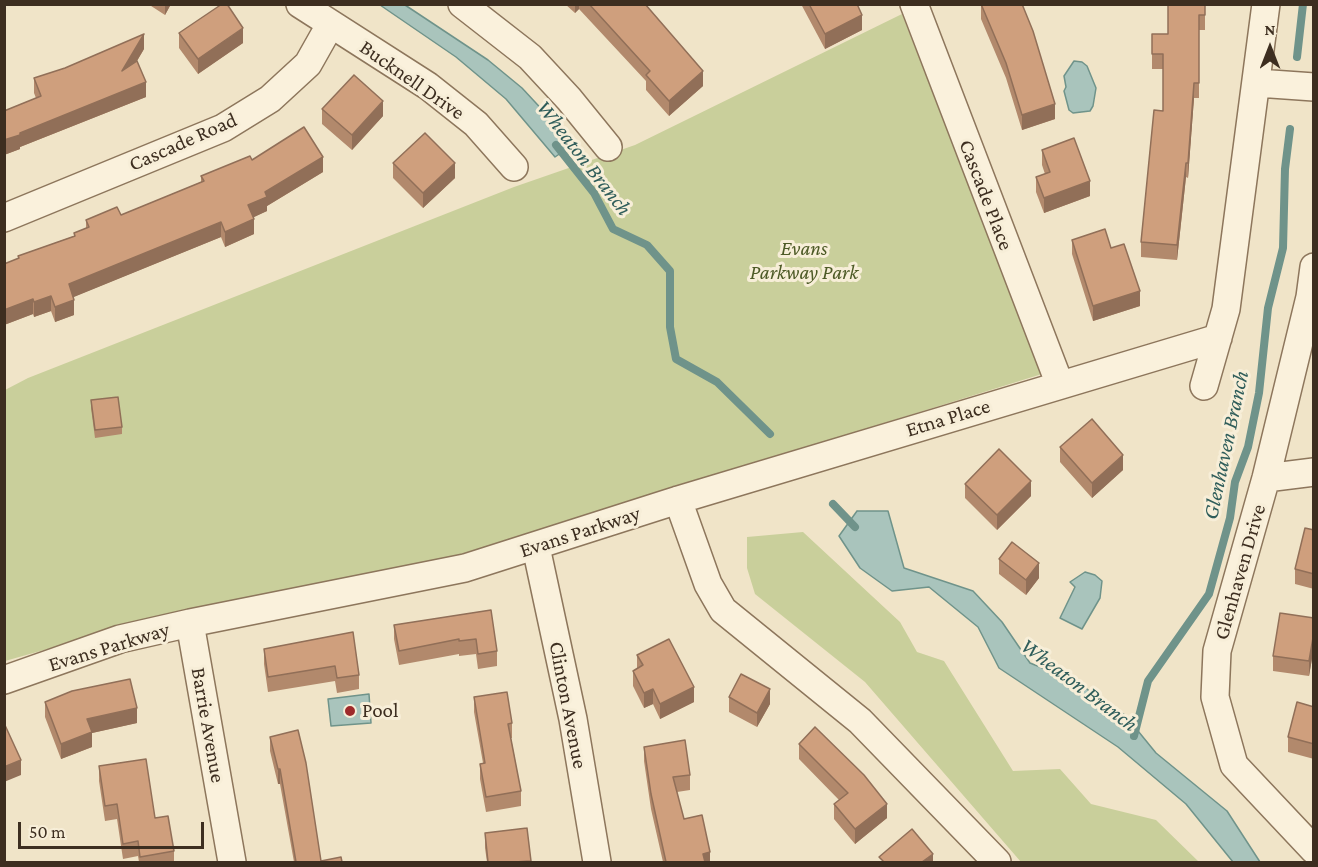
<!DOCTYPE html>
<html>
<head>
<meta charset="utf-8">
<style>
  body { margin:0 }
  #map { position:relative; width:1318px; height:867px; overflow:hidden; background:#f0e4c8; font-family:"Crimson Pro",serif }
  canvas { display:block }
  .frame { position:absolute; inset:0; border:6px solid #3d2e20; pointer-events:none }
  .north { position:absolute; left:1240px; top:18px; width:60px; height:60px; -webkit-text-stroke:4px #f7eed8; paint-order:stroke; rotate:0deg; font-size:16px; font-weight:700; line-height:24px; text-align:center; color:#3d2e20 }
  .north::after { content:''; display:block; margin:auto; width:21px; height:27px; background:#3d2e20; clip-path:polygon(50% 0,100% 100%,50% 72%,0 100%) }
  .scale { position:absolute; left:18px; top:822px; width:186px; height:27px; box-sizing:border-box; border:3px solid #3d2e20; border-top:0; padding-left:8px; font-size:18px; line-height:21px; white-space:nowrap; color:#3d2e20; -webkit-text-stroke:4px #f7eed8; paint-order:stroke }
</style>
</head>
<body>
<div id="map">
<canvas width="1318" height="867"></canvas>
<div class="frame"></div>
<div class="north">N</div>
<div class="scale">50 m</div>
</div>
<script>
const g = document.querySelector('canvas').getContext('2d');
g.lineJoin = 'round';
function fillPath(path, color) { g.fillStyle = color; g.fill(path, 'evenodd'); }
const shape = rows => new Path2D(rows.map(r => 'M' + r).join(''));
function trace(path, color, width, dash) { g.strokeStyle = color; g.lineWidth = width; g.lineCap = dash ? 'butt' : 'round'; g.setLineDash(dash || []); g.stroke(path); }
function label(font, color, halo, rows, align = 'center') {
  g.font = font + ' "Crimson Pro",serif'; g.lineWidth = 6; g.setLineDash([]); g.textBaseline = 'middle'; g.strokeStyle = halo; g.fillStyle = color; for (const [text, x, y, turn = 0] of rows) {
    g.save(); g.translate(x, y); g.rotate((+turn || 0) * Math.PI / 180); g.textAlign = isNaN(turn) ? turn : align; if (halo) g.strokeText(text, 0, 0); g.fillText(text, 0, 0); g.restore();
  }
}
const green = shape([
  [902,14,1042,374,476,550,424,564,175,613,5,661,5,390,28,378,514,187,635,145],
  [803,532,900,622,917,652,944,661,1013,771,1060,769,1091,804,1156,820,1199,862,1021,862,865,682,755,594,747,568,747,537]
]);
const water = shape([
  [380,5,405,5,488,60,522,88,574,144,555,157,506,99,456,57,380,5],
  [1074,61,1082,62,1087,66,1096,88,1093,106,1090,111,1073,113,1069,110,1064,91,1066,87,1064,76,1074,61],
  [857,511,888,511,904,568,973,591,1002,622,1030,663,1080,683,1102,702,1125,715,1156,753,1227,811,1260,862,1233,862,1186,804,1118,747,999,668,978,627,929,587,892,591,860,568,839,536,857,511],
  [1085,572,1095,575,1102,581,1100,598,1082,629,1060,618,1075,587,1070,582,1085,572],
  [369,694,371,723,331,726,328,699,369,694]
]);
const stream = shape([
  [1297,57,1303,4],
  [556,145,594,193,613,229,647,245,670,271,670,327,676,359,717,382,770,434],
  [833,504,855,527],
  [1134,736,1148,681,1209,594,1230,518,1235,482,1248,447,1259,393,1268,308,1283,248,1285,169,1290,129]
]);
const street = shape([
  [300,4,428,86,476,124,514,167],
  [462,4,530,57,569,99,608,147],
  [914,4,1060,385],
  [1257,83,1314,87],
  [4,218,223,128,270,99,308,64,330,25],
  [1314,267,1310,297,1266,478,1217,651,1215,697,1234,765,1314,850],
  [1204,386,1226,309,1266,4],
  [1266,478,1314,472],
  [678,500,708,584,723,610,860,721,997,862],
  [536,547,573,719,597,862],
  [190,623,232,862],
  [4,680,120,639,190,623,465,568,678,500,1218,338]
]);
const wall = shape([
  [148,4,171,4,165,15],
  [565,4,645,4,703,86,669,116,646,90,646,81,579,9,575,13],
  [801,4,857,4,862,30,825,49],
  [981,4,1055,119,1022,130,1006,78,981,19],
  [1205,4,1205,30,1199,30,1199,98,1194,98,1188,178,1186,177,1177,260,1141,257,1141,242,1163,111,1163,69,1152,69,1152,34,1168,34],
  [179,33,243,43,198,74,179,48],
  [144,49,137,61,146,97,20,147,20,149,4,155,4,111,36,98,34,93,34,78],
  [322,109,383,116,352,150,322,124],
  [1042,150,1090,196,1044,213,1036,192,1036,177,1045,174,1042,165],
  [252,160,323,172,267,206,267,211,253,217,254,234,225,247,221,237,73,297,74,315,55,322,51,311,34,317,33,314,4,325,4,264,18,259,18,256,74,236,74,233,86,228,86,220,121,215,201,182,201,176],
  [393,163,455,178,423,208,393,178],
  [1072,240,1111,248,1140,306,1093,321,1072,254],
  [91,400,122,427,122,434,95,438,91,408],
  [1060,447,1123,470,1092,498,1060,462],
  [965,484,1031,496,997,530,965,498],
  [1314,530,1314,589,1295,584,1295,569],
  [999,559,1039,578,1026,595,999,574],
  [491,610,497,651,497,666,478,669,476,654,459,656,459,654,399,665,394,639,394,625],
  [1314,618,1314,647,1309,676,1273,671,1273,656],
  [353,632,359,675,359,689,337,693,335,681,268,692,264,664,264,649],
  [637,655,694,702,660,719,653,704,644,708,633,686,633,671,637,668],
  [474,697,512,723,512,738,511,738,521,791,521,806,486,812,480,779,480,764,483,763,474,712],
  [729,697,770,704,757,727,729,712],
  [45,702,137,723,92,733,92,747,61,759,45,717],
  [1314,707,1314,759,1288,752,1288,737],
  [270,737,321,861,342,862,294,862,280,784,278,784,270,751],
  [799,744,887,818,855,844,834,819,834,804,839,800,799,759],
  [644,747,690,775,690,790,677,792,684,819,710,862,663,862,651,809,644,761],
  [99,766,155,818,174,851,174,862,139,862,138,856,123,859,117,819,105,821,99,781],
  [527,828,531,862,487,862,485,848,485,833]
]);
const shadedWall = shape([
  [165,4,171,4,165,15],
  [575,4,579,4,579,9,575,13],
  [862,15,862,30,825,49,825,34],
  [243,28,243,43,198,74,198,59],
  [144,34,144,49,122,86,122,71],
  [703,71,703,86,669,116,669,101],
  [146,82,146,97,20,147,20,149,4,155,4,140,20,133],
  [1194,83,1194,98,1188,178,1188,163],
  [383,101,383,116,352,150,352,135],
  [1055,104,1055,119,1022,130,1022,115],
  [323,157,323,172,267,206,267,211,248,220,248,205,265,192],
  [455,163,455,178,423,208,423,193],
  [1186,163,1186,177,1177,260,1177,245],
  [1090,181,1090,196,1044,213,1044,198],
  [254,219,254,234,225,247,225,232],
  [221,222,221,237,69,299,69,284],
  [1140,291,1140,306,1093,321,1093,306],
  [51,296,51,311,34,317,34,302],
  [33,299,33,314,4,325,4,310],
  [74,300,74,315,55,322,55,307],
  [1123,455,1123,470,1092,498,1092,483],
  [1031,481,1031,496,997,530,997,515],
  [1039,563,1039,578,1026,595,1026,580],
  [1314,632,1314,647,1309,676,1309,661],
  [694,687,694,702,660,719,660,704],
  [653,689,653,704,644,708,644,693],
  [770,689,770,704,757,727,757,713],
  [137,708,137,723,92,733,92,747,61,759,61,744,87,719],
  [21,760,21,775,4,782,4,767],
  [278,769,280,769,280,784,278,784],
  [887,804,887,818,855,844,855,829],
  [710,852,710,862,703,862,703,854],
  [933,854,933,862,922,862]
]);
const building = shape([
  [222,4,227,4,243,28,198,59,179,33,222,4],
  [589,4,645,4,703,71,669,101,646,75,650,71,589,4],
  [809,4,857,4,862,15,825,34,809,4],
  [981,4,1022,4,1033,31,1055,104,1022,115,1006,63,981,4],
  [1168,4,1205,4,1205,15,1199,15,1199,83,1194,83,1188,163,1186,163,1177,245,1141,242,1154,110,1163,111,1163,54,1152,54,1152,34,1168,34,1168,4],
  [144,34,122,71,137,61,146,82,20,133,20,135,4,140,4,111,41,96,34,78,65,68,144,34],
  [354,75,383,101,352,135,322,109,354,75],
  [304,127,323,157,265,192,267,197,248,205,254,219,225,232,221,222,69,284,74,300,55,307,51,296,34,302,33,299,4,310,4,264,19,258,18,256,75,236,74,233,89,227,86,220,117,207,121,215,204,181,201,176,250,156,252,160,304,127],
  [425,133,455,163,423,193,393,163,425,133],
  [1074,138,1090,181,1044,198,1036,177,1050,172,1042,150,1074,138],
  [1105,229,1111,248,1124,244,1140,291,1093,306,1072,240,1105,229],
  [118,397,122,427,95,430,91,400,118,397],
  [1092,419,1123,455,1092,483,1060,447,1092,419],
  [999,449,1031,481,997,515,965,484,999,449],
  [1305,528,1314,530,1314,574,1295,569,1305,528],
  [1012,542,1039,563,1026,580,999,559,1012,542],
  [491,610,497,651,478,654,476,639,459,641,459,639,399,651,394,625,491,610],
  [1280,613,1314,618,1314,632,1309,661,1273,656,1280,613],
  [353,632,359,675,337,678,335,666,268,677,264,649,353,632],
  [669,639,694,687,660,704,653,689,644,693,633,671,643,665,637,655,669,639],
  [741,674,770,689,757,713,729,697,741,674],
  [130,679,137,708,87,719,92,732,61,744,45,702,72,691,130,679],
  [507,692,512,723,508,724,521,791,486,797,480,764,485,763,474,697,507,692],
  [1297,702,1314,707,1314,744,1288,737,1297,702],
  [4,723,21,760,4,767,4,723],
  [815,727,864,775,887,804,855,829,834,804,848,793,799,744,815,727],
  [298,730,306,763,321,861,341,857,342,862,296,862,280,769,278,769,270,737,298,730],
  [685,740,690,775,673,777,684,819,702,815,710,852,703,854,705,862,666,862,651,794,644,747,685,740],
  [146,759,155,818,168,816,174,851,140,857,138,841,123,844,117,804,105,806,99,766,146,759],
  [527,828,531,861,514,862,488,862,485,833,527,828],
  [912,829,933,854,922,862,884,862,879,857,912,829]
]);
const markers = [
  [350,711,6,"#9e2a2b"]
];
const streetNames = [
  ["Bucknell Drive",412,80,35],
  ["Cascade Road",183,142,-24],
  ["Cascade Place",986,195,69],
  ["Etna Place",948,418,-17],
  ["Evans Parkway",580,532,-18],
  ["Glenhaven Drive",1240,572,-74],
  ["Evans Parkway",109,647,-17],
  ["Clinton Avenue",568,705,79],
  ["Barrie Avenue",208,725,80]
];
const parkNames = [
  ["Evans",804,249],
  ["Parkway Park",804,273]
];
const poiNames = [
  ["Pool",362,711]
];
const waterNames = [
  ["Wheaton Branch",584,158,52],
  ["Glenhaven Branch",1226,445,-78],
  ["Wheaton Branch",1079,685,37]
];
fillPath(green, '#c9cf9b');
fillPath(water, '#a9c4bc');
trace(water, '#6f938a', 1.5);
trace(stream, '#6f938a', 8);
trace(street, '#8d765c', 30);
trace(street, '#faf1dc', 27);
fillPath(wall, '#b2896c');
fillPath(shadedWall, '#916f58');
fillPath(building, '#cf9f7d');
trace(building, '#916f58', 1.5);
for (const [x, y, r, color] of markers) { const dot = new Path2D(); dot.arc(x, y, r, 0, 2 * Math.PI); g.fillStyle = color; g.fill(dot); trace(dot, '#f7eed8', 2); }
label('21px', '#3d2e20', '#f7eed8', streetNames);
label('italic 21px', '#4d5a26', '#f7eed8', parkNames);
label('21px', '#3d2e20', '#f7eed8', poiNames, 'left');
label('italic 22px', '#2f5d5a', '#f7eed8', waterNames);
</script>
</body>
</html>
